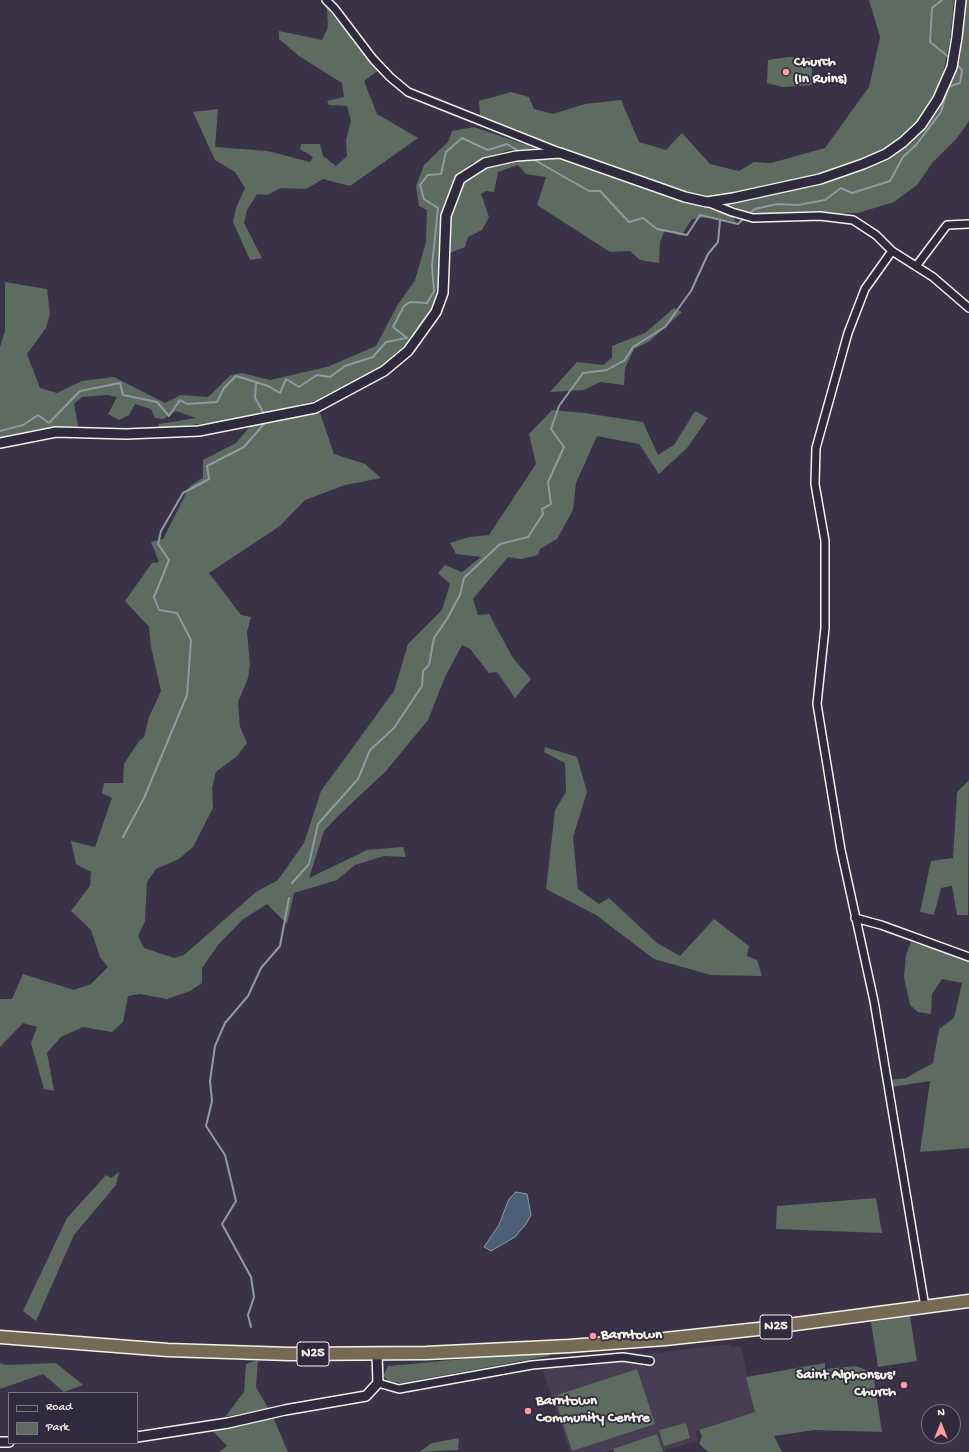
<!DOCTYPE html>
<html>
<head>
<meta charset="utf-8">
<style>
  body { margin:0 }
  #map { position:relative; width:969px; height:1452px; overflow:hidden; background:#3a3347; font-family:"Gochi Hand",sans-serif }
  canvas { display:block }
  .legend { position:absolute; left:8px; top:1392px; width:130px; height:52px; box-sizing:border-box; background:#2f2a3d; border:1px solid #7e7a81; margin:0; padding:5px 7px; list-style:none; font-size:12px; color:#f4f1e8 }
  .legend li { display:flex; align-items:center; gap:8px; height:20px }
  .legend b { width:20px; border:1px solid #7e7a81 }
  .north { position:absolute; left:921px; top:1404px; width:40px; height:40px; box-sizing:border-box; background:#2f2a3d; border:1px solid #7e7a81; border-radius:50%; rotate:0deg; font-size:11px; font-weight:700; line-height:16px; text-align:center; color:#f4f1e8 }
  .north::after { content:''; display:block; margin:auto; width:14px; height:18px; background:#ff9aa2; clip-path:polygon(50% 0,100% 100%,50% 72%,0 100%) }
</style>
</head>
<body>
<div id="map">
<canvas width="969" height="1452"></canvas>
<ul class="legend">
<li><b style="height:5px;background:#2f2a3d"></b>Road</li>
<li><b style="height:11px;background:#5d6b61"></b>Park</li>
</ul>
<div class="north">N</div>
</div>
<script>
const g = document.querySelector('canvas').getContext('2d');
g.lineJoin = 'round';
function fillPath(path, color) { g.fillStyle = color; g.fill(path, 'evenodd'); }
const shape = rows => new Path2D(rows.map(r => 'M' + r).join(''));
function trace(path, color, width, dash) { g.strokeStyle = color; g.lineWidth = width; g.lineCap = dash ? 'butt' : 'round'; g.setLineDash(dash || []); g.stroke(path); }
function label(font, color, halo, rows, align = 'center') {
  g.font = font + ' "Gochi Hand",sans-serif'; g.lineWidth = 3.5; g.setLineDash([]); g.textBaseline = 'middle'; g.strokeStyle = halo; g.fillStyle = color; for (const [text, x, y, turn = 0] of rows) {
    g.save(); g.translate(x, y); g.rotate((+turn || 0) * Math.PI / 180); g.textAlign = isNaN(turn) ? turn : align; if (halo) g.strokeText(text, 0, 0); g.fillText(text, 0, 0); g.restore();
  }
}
const built = shape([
  [731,1344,731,1347,741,1346,755,1412,695,1431,698,1441,665,1450,665,1452,614,1452,613,1450,605,1452,570,1452,543,1370,572,1366,579,1369,623,1360,649,1364,649,1354]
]);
const green = shape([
  [869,0,954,0,950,41,940,87,918,123,884,150,823,174,706,199,604,165,480,115,479,101,511,92,529,97,534,109,553,114,585,104,621,100,639,142,666,150,682,133,710,164,739,171,754,162,771,163,825,148,869,87,880,37],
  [965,0,969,0,969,121,957,138,933,162,917,185,894,202,858,213,756,215,727,204,824,183,890,159,924,128,943,88,960,58],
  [327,8,379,70,364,81,377,114,418,138,350,186,323,179,306,189,281,188,267,195,257,194,247,210,244,223,262,258,250,260,233,222,236,208,245,188,235,172,215,160,193,112,218,109,215,147,268,151,310,162,313,157,300,149,301,144,320,144,323,156,336,166,347,156,346,140,351,121,347,106,329,105,327,101,344,97,342,83,299,56,279,39,279,31,322,40,328,27],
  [788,57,812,58,812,85,783,87,767,83,768,60],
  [474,127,538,149,509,150,472,163,455,178,441,216,441,274,438,295,431,313,404,352,370,376,315,401,250,418,158,429,159,424,196,418,176,411,163,419,155,418,151,409,135,404,129,415,119,420,108,414,117,397,107,395,82,397,74,404,78,426,0,439,0,347,5,331,5,282,47,289,50,314,46,328,27,354,40,388,57,393,82,381,114,377,165,403,181,395,208,397,231,375,242,373,270,380,327,367,376,346,397,306,415,280,426,242,427,210,419,206,416,186,424,165,448,142,452,131],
  [557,156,595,171,733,216,736,222,710,217,692,219,681,236,665,230,660,242,659,263,640,260,630,251,610,252,537,205,546,177,526,174,518,165,498,172,494,192,486,191,481,194,489,217,482,230,468,237,465,247,450,253,449,217,462,182,485,166,518,157],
  [674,308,682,312,650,341,634,349,625,368,624,385,600,382,584,390,550,392,577,362,603,365,612,358,612,346,645,333],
  [319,410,334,454,365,464,381,478,345,485,305,500,280,526,209,573,241,615,251,617,247,632,250,665,248,678,238,702,240,727,247,743,237,756,216,772,212,788,213,808,193,847,179,859,156,869,147,882,145,921,138,936,144,948,174,958,184,955,256,892,278,880,304,843,321,791,394,691,408,644,442,610,450,584,438,573,445,565,462,572,481,557,456,554,450,543,469,537,489,535,536,464,529,434,552,410,585,413,643,422,658,455,674,445,695,411,708,418,687,448,659,474,639,444,597,436,576,483,573,510,557,539,540,549,538,555,521,559,508,557,473,599,478,615,489,614,513,658,531,679,515,698,497,672,489,673,470,649,462,645,445,677,428,720,386,771,338,816,324,831,309,878,367,850,403,847,406,857,384,856,355,865,337,880,294,893,287,924,267,904,242,920,218,945,202,968,202,983,190,991,167,999,140,994,128,996,123,1022,112,1032,83,1027,61,1037,47,1053,54,1091,44,1089,31,1043,37,1027,23,1023,0,1047,0,999,12,999,23,974,74,990,91,984,108,967,100,957,91,930,71,911,90,886,91,872,76,864,71,841,95,847,112,798,102,793,104,783,123,783,124,764,139,741,144,737,149,717,161,691,151,647,149,627,125,601,152,563,159,562,151,542,163,539,190,486,203,478,203,460,236,443,252,424],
  [545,747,577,757,587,792,573,837,578,889,599,904,609,898,657,943,680,956,714,919,749,946,747,956,757,960,762,976,711,975,654,959,596,915,546,889,555,810,566,792,565,763,544,752],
  [969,780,968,915,957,915,952,886,941,888,934,915,920,912,931,861,953,858,957,792],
  [911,942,969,961,969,1148,920,1152,930,1081,891,1087,890,1080,906,1078,933,1063,939,1029,954,1018,962,983,942,979,932,994,931,1014,918,1012,910,1005,904,977,906,955],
  [119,1172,116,1185,74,1235,36,1321,23,1311,67,1218,106,1175,111,1178],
  [876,1198,882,1233,776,1229,777,1206],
  [910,1316,917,1361,878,1367,871,1322],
  [549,1351,549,1356,401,1383,389,1381,383,1376,388,1366],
  [258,1360,256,1387,268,1408,225,1417,244,1392,246,1364],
  [0,1363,6,1365,56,1363,83,1385,64,1392,43,1374,0,1389],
  [825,1363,825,1369,856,1366,873,1373,882,1432,814,1430,774,1436,782,1452,708,1452,699,1444,702,1436,699,1430,755,1412,746,1377],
  [637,1369,655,1424,572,1451,554,1396],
  [273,1417,288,1452,219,1452,227,1446,213,1431],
  [686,1423,690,1438,664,1446,659,1430],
  [657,1434,663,1452,614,1452,613,1449],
  [459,1438,458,1450,419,1452,432,1443]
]);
const water = shape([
  [516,1192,527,1194,531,1215,526,1224,515,1237,491,1251,484,1247,499,1225,509,1199,516,1192]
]);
const stream = shape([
  [942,0,932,8,930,42,950,58],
  [531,158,589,191,600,191,629,222,643,218,657,229,687,235,700,215,738,224,745,217],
  [748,215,755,209,777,204,798,205,825,200,841,188,852,193,890,181,903,157,916,145,941,112,948,87,960,83,962,70,955,63],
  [256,383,255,398,265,415],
  [0,431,23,425,38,415,49,423,80,391,120,383,123,395,157,402,169,416,180,400,187,404,217,402,224,388,236,376,268,386,280,393,286,379,299,387,317,375,330,377,345,366,373,357,386,342,407,338,393,327,404,306,410,302,427,303,434,291,432,266,438,208,424,199,420,185,428,175,441,174,446,152,462,138,488,150,507,144,520,152],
  [123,837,144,798,187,695,191,640,177,613,159,610,154,597,169,560,158,544,161,531,183,493,209,479,207,466,244,447,264,424,265,422],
  [292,883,309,864,318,824,358,779,370,750,394,728,422,686,423,671,429,665,434,638,447,619,460,595,464,578,500,544,528,537,543,514,542,509,551,504,548,482,564,447,551,429,559,406,583,373,607,370,625,360,633,347,665,327,691,291,708,254,718,242,720,221],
  [251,1327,248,1315,254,1297,251,1277,222,1224,236,1201,225,1155,206,1126,212,1101,210,1081,215,1046,225,1023,248,996,261,968,280,946,289,898]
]);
const minor = shape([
  [326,0,335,9,373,59,390,77,408,92,559,152],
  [707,202,732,212,753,218,820,216,853,220,876,235,892,251,933,277,969,308],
  [892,251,865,289,848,333,816,448,815,484,825,541,825,628,817,704,841,850,874,1001,925,1307],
  [917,265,947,225,969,224],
  [855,918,881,925,969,957],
  [378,1383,399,1389,532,1365,623,1357,650,1361]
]);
const tertiary = shape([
  [0,443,56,432,126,434,199,431,315,408,384,371,408,351,436,312,443,293,446,216,460,179,485,163,516,156,560,153,685,197,707,202,733,198,820,179,863,164,886,154,903,142,921,125,938,99,952,67,957,37,961,0],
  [137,1437,228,1423,285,1410,366,1396,378,1383,377,1355],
  [0,1442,9,1442]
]);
const trunk = shape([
  [0,1337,168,1350,289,1354,426,1353,569,1346,665,1339,758,1329,969,1301]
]);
const markers = [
  [786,72,4,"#ff9aa2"],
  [593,1336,4,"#ff9aa2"],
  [904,1385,4,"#ff9aa2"],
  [528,1411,4,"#ff9aa2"]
];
const shields = [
  [776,1327,32],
  [313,1354,32]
];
const shieldNames = [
  ["N25",776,1327],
  ["N25",313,1354]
];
const poiNames = [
  ["Church",794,63],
  ["(In Ruins)",794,80],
  ["Barntown",601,1336],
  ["Saint Alphonsus'",896,1376,"right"],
  ["Church",896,1393,"right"],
  ["Barntown",536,1402],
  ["Community Centre",536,1419]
];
fillPath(built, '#473e54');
fillPath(green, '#5d6b61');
fillPath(water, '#4b6075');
trace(water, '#8f9aa3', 1);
trace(stream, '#8f9aa3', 2);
trace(minor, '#f4f1e8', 10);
trace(tertiary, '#f4f1e8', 12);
trace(trunk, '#f4f1e8', 15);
trace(minor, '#2f2a3d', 7);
trace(tertiary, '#2f2a3d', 9);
trace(trunk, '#766a54', 12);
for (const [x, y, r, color] of markers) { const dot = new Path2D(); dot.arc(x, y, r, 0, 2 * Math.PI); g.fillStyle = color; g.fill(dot); trace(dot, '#2f2a3d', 1.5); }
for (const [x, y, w] of shields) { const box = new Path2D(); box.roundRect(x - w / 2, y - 12, w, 24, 3); g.fillStyle = '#2f2a3d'; g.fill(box); trace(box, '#f4f1e8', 1); }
label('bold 14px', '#f4f1e8', null, shieldNames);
label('bold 15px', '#f4f1e8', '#2f2a3d', poiNames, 'left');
</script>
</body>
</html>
